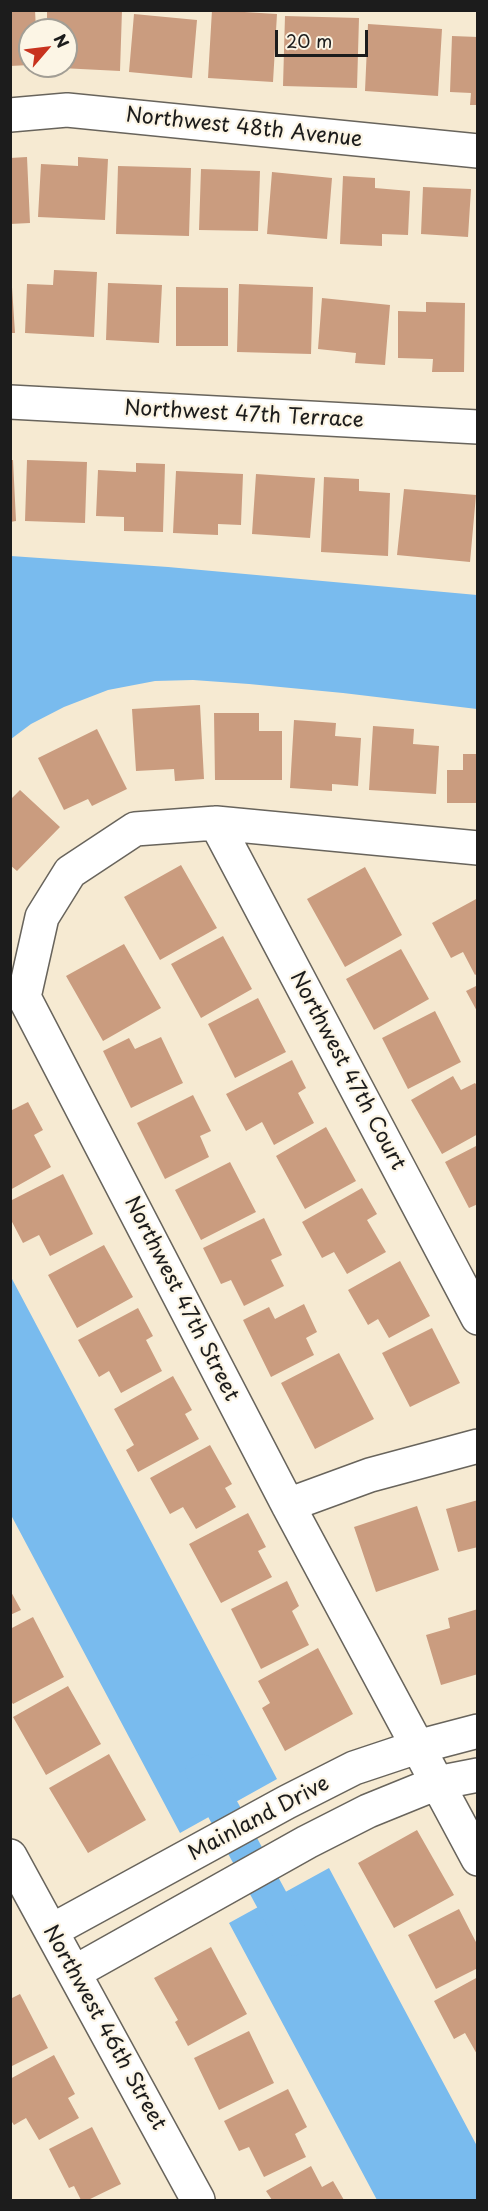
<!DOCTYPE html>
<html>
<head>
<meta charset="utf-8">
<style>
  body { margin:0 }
  #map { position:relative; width:488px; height:2211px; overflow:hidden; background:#f6ead2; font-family:"Playpen Sans",sans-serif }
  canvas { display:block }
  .frame { position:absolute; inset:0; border:12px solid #1c1c1c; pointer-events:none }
  .north { position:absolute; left:18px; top:18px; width:60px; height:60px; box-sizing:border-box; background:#fcf5e5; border:2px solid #a29e95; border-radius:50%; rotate:62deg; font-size:16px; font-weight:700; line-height:24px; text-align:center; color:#1c1c1c }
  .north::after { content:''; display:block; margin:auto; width:21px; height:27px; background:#c8321e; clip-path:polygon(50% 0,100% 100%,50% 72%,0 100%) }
  .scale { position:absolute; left:275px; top:30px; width:93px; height:27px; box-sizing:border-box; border:3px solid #1c1c1c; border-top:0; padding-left:8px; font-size:18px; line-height:21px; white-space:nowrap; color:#1c1c1c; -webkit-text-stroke:4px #fcf5e5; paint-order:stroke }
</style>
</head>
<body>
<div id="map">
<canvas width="488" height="2211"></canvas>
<div class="frame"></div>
<div class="north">N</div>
<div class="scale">20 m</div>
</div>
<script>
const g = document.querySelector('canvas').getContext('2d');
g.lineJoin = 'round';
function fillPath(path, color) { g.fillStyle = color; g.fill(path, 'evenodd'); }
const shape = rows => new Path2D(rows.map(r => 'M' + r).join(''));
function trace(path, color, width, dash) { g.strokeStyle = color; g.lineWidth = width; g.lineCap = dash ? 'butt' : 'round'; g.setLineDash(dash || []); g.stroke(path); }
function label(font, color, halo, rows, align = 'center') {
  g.font = font + ' "Playpen Sans",sans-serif'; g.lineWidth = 4.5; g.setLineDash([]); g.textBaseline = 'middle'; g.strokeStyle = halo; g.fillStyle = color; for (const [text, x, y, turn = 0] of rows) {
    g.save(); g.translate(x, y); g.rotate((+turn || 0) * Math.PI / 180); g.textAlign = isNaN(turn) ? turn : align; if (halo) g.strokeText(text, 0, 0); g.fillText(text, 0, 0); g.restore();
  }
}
const water = shape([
  [11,556,168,567,477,595,477,709,343,693,249,684,193,680,155,681,108,690,64,707,31,724,11,739],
  [11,1277,277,1779,180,1833,11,1515],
  [329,1868,477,2146,477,2200,377,2200,229,1923]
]);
const canal = shape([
  [202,1771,293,1939]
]);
const building = shape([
  [10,10,35,10,36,30,30,30,30,65,10,66],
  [47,10,122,10,120,71,61,68,61,66,66,66,66,30,47,30],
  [212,10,277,14,273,82,208,78],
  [134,14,197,20,192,78,129,72],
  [285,16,359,18,357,88,283,86],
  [368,24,442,29,438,96,365,91],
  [452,36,478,37,478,105,470,105,471,93,450,92],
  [27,157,30,223,10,224,10,158],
  [78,157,108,159,105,220,38,217,41,164,78,166],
  [118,166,191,168,189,236,116,234],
  [201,169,260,171,258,231,199,230],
  [272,172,332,178,327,239,267,234],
  [343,176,375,178,375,188,410,191,408,235,382,234,382,246,340,244],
  [423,187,471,189,468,237,421,234],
  [54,270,97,272,94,337,25,333,27,284,53,285],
  [108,283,162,285,159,343,106,340],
  [239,284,313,287,311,354,237,352],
  [10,287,12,287,15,333,10,333],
  [176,287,228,288,228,346,176,346],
  [322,298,390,305,385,365,355,363,356,353,318,349],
  [426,302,465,303,464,372,432,372,433,359,398,358,398,311,426,312],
  [10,460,13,460,16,521,10,522],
  [27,460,87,462,85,523,25,521],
  [136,463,165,464,163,532,124,531,124,517,96,516,98,470,136,472],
  [176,471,243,474,241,525,218,524,218,535,173,533],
  [256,474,315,478,310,538,252,534],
  [324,477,359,479,359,491,390,493,388,556,321,552],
  [404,489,476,495,470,562,397,555],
  [200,705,204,779,175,781,174,769,136,771,132,709],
  [214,713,259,713,259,731,282,731,282,780,215,780],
  [294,720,336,723,335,736,361,738,358,786,332,784,332,791,290,788],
  [373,726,414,729,413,744,439,746,436,794,369,790],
  [97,729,127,789,92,806,88,799,64,810,38,758],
  [463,754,478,754,478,803,447,803,447,770,463,770],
  [20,790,60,827,17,871,10,865,10,800],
  [181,865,217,928,160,960,124,897],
  [365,867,402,935,345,967,307,899],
  [478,898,478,973,475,975,463,952,451,958,432,923],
  [223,936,252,989,201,1018,171,964],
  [124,944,161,1008,103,1041,66,976],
  [401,949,429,999,374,1030,346,979],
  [478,985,478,1013,466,991],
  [258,998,286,1052,235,1078,208,1024],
  [435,1011,461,1062,408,1089,382,1038],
  [161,1037,183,1083,131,1108,103,1051,129,1038,135,1049],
  [292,1060,306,1088,298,1093,314,1123,274,1145,262,1122,246,1131,226,1094],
  [453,1076,461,1090,475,1083,478,1087,478,1134,442,1154,411,1100],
  [193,1095,211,1131,200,1136,209,1157,165,1179,137,1123],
  [28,1102,43,1130,34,1135,51,1167,10,1190,10,1111],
  [326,1127,356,1181,305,1209,276,1156],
  [478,1145,478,1204,469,1208,445,1162],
  [230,1162,256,1212,201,1240,175,1190],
  [63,1174,93,1234,50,1256,39,1235,23,1243,10,1218,10,1201],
  [362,1188,377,1214,367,1220,386,1252,347,1274,334,1252,322,1258,302,1222],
  [264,1218,282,1255,271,1260,284,1286,244,1306,231,1280,221,1284,203,1248],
  [104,1245,133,1297,77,1328,48,1275],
  [400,1261,430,1316,389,1338,378,1319,368,1325,348,1290],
  [304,1304,317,1332,306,1338,314,1355,271,1377,243,1320,269,1307,275,1319],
  [138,1308,153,1336,146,1340,162,1371,121,1393,109,1371,99,1377,78,1340],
  [432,1328,460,1383,410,1407,382,1353],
  [339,1353,374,1419,315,1449,281,1383],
  [173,1376,192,1410,185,1414,199,1439,138,1472,126,1450,134,1445,114,1409],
  [210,1445,232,1484,225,1488,236,1507,196,1529,183,1507,170,1514,150,1478],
  [478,1500,478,1547,458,1552,446,1509],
  [417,1506,439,1570,376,1592,354,1527],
  [248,1513,266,1547,258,1551,272,1577,221,1603,189,1544],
  [287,1581,299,1606,292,1611,309,1645,261,1669,231,1609],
  [10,1590,21,1610,10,1615],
  [478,1609,478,1674,441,1685,426,1635,450,1628,448,1618],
  [33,1617,64,1677,13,1704,10,1700,10,1629],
  [318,1648,353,1714,285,1751,262,1708,270,1703,258,1681],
  [68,1686,101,1744,46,1775,13,1717],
  [109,1754,146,1820,88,1853,49,1788],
  [417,1830,454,1895,394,1928,358,1863],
  [459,1909,478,1946,478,1968,436,1989,408,1935],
  [211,1947,247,2014,188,2046,175,2022,178,2020,154,1978],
  [478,1977,478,2056,465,2033,454,2039,434,2001],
  [20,1994,48,2048,10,2067,10,1999],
  [249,2031,274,2083,219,2110,194,2058],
  [54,2055,75,2094,68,2098,79,2118,39,2140,26,2118,14,2125,10,2119,10,2079],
  [288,2089,307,2127,295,2134,306,2157,264,2177,249,2147,239,2151,224,2121],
  [92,2127,121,2184,88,2200,81,2200,74,2186,69,2188,49,2149],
  [311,2166,322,2187,333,2181,344,2200,272,2200,266,2191]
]);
const minor = shape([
  [10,115,67,110,478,151],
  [10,402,478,427],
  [216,823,478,1318],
  [478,848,216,823,135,829,70,872,42,917,24,997,288,1505,478,1859],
  [288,1505,370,1475,478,1446],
  [10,1856,198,2200],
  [51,1931,287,1802,354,1768,417,1747,478,1731],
  [75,1972,307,1842,368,1811,437,1783,478,1775]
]);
const streetNames = [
  ["Northwest 48th Avenue",244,128,6],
  ["Northwest 47th Terrace",244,415,3],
  ["Northwest 47th Court",347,1071,62],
  ["Northwest 47th Street",181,1299,63],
  ["Mainland Drive",259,1819,-28],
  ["Northwest 46th Street",104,2028,61]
];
fillPath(water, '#79bbee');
trace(canal, '#79bbee', 33);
fillPath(building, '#ca9c7f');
trace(minor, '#68645c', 36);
trace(minor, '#fff', 33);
label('21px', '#1c1c1c', '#fcf5e5', streetNames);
</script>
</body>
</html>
